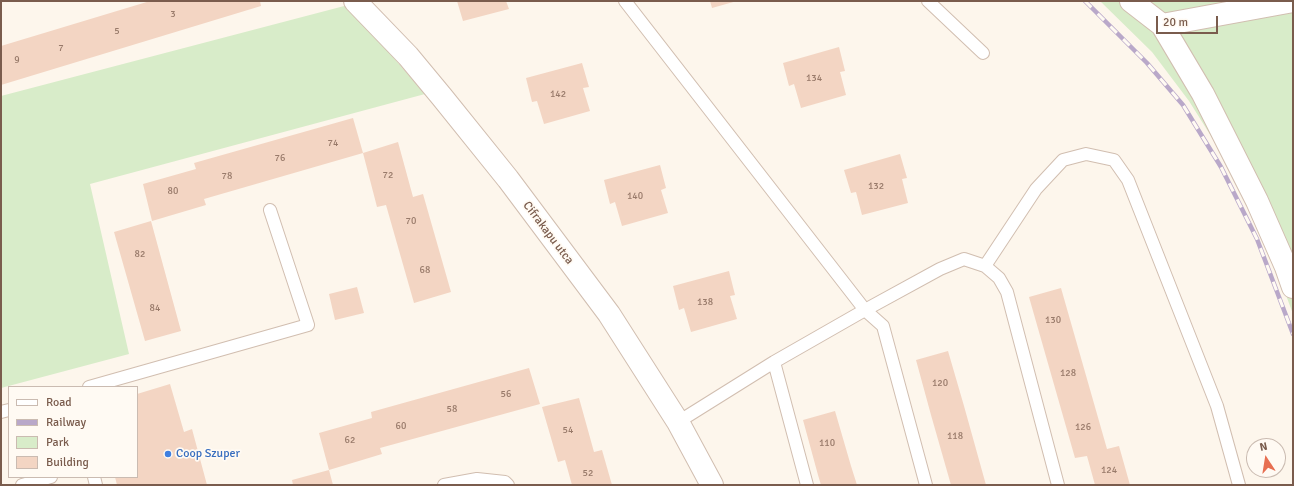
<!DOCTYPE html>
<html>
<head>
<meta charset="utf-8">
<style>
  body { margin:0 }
  #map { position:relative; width:1294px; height:486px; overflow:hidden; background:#fdf6ec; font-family:Signika,sans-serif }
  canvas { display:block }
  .frame { position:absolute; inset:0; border:2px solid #7a5c4d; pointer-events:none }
  .legend { position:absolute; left:8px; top:386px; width:130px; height:92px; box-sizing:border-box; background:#fffaf3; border:1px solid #cabbb1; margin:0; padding:5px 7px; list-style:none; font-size:12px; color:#7a5c4d }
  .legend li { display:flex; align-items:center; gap:8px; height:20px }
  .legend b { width:20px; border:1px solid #cabbb1 }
  .north { position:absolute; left:1246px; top:438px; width:40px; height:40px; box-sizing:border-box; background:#fffaf3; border:1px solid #cabbb1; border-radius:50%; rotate:348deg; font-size:11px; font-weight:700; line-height:16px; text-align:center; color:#7a5c4d }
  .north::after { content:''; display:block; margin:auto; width:14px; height:18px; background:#e76f51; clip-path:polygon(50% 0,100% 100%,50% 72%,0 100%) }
  .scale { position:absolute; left:1156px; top:16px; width:62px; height:18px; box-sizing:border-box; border:2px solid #7a5c4d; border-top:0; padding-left:5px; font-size:12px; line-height:14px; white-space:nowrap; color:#7a5c4d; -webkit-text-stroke:3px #fffaf3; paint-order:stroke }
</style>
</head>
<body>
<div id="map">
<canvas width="1294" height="486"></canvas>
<div class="frame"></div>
<ul class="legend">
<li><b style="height:5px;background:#fff"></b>Road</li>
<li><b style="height:5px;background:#b9a8c9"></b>Railway</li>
<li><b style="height:11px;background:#d8ecc9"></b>Park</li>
<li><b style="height:11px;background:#f3d5c3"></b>Building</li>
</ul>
<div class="north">N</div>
<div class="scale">20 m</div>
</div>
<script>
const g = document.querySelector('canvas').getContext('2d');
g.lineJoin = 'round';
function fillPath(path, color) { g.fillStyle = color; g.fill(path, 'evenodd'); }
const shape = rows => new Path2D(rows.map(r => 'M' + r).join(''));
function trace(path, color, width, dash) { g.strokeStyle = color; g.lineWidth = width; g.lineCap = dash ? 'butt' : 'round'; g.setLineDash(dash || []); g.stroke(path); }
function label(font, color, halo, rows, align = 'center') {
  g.font = font + ' Signika,sans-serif'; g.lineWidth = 3.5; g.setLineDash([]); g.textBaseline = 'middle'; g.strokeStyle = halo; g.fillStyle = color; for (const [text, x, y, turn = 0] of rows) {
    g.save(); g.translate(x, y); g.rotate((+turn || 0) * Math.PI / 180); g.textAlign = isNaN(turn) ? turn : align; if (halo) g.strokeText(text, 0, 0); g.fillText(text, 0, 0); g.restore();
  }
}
const green = shape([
  [1100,1,1293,1,1293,314,1264,236,1226,160,1189,101,1152,52],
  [348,5,425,94,90,184,129,354,1,388,1,96]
]);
const building = shape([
  [150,1,260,1,261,6,1,85,1,46],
  [457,1,506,1,509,9,463,21],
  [710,1,737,1,712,8],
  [839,47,845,71,840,72,846,95,801,108,794,84,789,86,783,63],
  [582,63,589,87,583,88,590,111,544,124,537,101,532,102,526,78],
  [353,118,363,153,204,199,206,205,152,221,143,184,196,169,194,163],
  [398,142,413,197,423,194,451,292,414,303,386,205,377,207,363,153],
  [900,154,907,178,902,179,908,203,862,215,856,192,851,193,844,170],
  [660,165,666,188,661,190,668,213,622,226,615,202,610,204,604,180],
  [151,221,181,331,145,341,114,232],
  [729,271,735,295,730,296,737,319,691,332,684,308,679,310,673,286],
  [357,287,364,313,335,320,329,294],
  [1061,288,1107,449,1119,446,1130,485,1095,485,1087,456,1075,458,1029,297],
  [948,351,964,406,986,485,951,485,931,415,916,360],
  [529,368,540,404,380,448,382,454,329,470,319,433,372,418,371,412],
  [170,384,184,432,192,429,207,485,117,485,115,477,137,477,137,394],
  [579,398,594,452,602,450,612,485,572,485,565,460,558,462,542,407],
  [835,411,851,466,857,485,821,485,818,475,803,420],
  [329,470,333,485,293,485,292,480]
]);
const lane = shape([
  [625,1,865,310,883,326,926,485],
  [928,1,983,53],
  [985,266,1036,189,1063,160,1086,154,1114,160,1128,180,1217,406,1239,485],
  [774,362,807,485],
  [89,387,308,325,270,210],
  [1,412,9,410],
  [678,422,774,362,865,310,940,269,964,259,985,266,999,278,1007,292,1058,485],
  [94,477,96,485],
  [22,485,51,477],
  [444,485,477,479,505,482,508,485]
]);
const street = shape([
  [355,1,408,56,442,97,508,179,609,314,678,422,712,485],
  [1131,1,1162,25,1203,94,1257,201,1286,267,1293,287],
  [1162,25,1293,1]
]);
const rail = shape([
  [1085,1,1147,63,1183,105,1221,167,1257,239,1293,334]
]);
const markers = [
  [168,454,4,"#3f7fe0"]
];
const numberNames = [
  ["3",173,14],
  ["5",117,31],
  ["7",61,48],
  ["9",17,60],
  ["134",814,78],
  ["142",558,94],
  ["74",333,143],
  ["76",280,158],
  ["72",388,175],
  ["78",227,176],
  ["132",876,186],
  ["80",173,191],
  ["140",635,196],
  ["70",411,221],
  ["82",140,254],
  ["68",425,270],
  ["138",705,302],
  ["84",155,308],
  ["130",1053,320],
  ["128",1068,373],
  ["120",940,383],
  ["56",506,394],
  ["58",452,409],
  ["60",401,426],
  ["126",1083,427],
  ["54",568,430],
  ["118",955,436],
  ["62",350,440],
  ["110",827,443],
  ["124",1109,470],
  ["52",588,473]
];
const streetNames = [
  ["Cifrakapu utca",548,233,53]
];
const shopNames = [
  ["Coop Szuper",176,454]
];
fillPath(green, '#d8ecc9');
fillPath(building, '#f3d5c3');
trace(lane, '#d1beb0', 14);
trace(street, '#d1beb0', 24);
trace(lane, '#fff', 12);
trace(street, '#fff', 22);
trace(rail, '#b9a8c9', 4.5);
trace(rail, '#fffaf3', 3, [9]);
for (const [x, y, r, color] of markers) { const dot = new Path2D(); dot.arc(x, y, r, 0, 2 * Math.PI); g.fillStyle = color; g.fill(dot); trace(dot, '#fffaf3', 1.5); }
label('10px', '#987a6a', null, numberNames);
label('12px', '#7a5c4d', '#fffaf3', streetNames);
label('12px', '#366cbe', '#fffaf3', shopNames, 'left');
</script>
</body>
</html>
